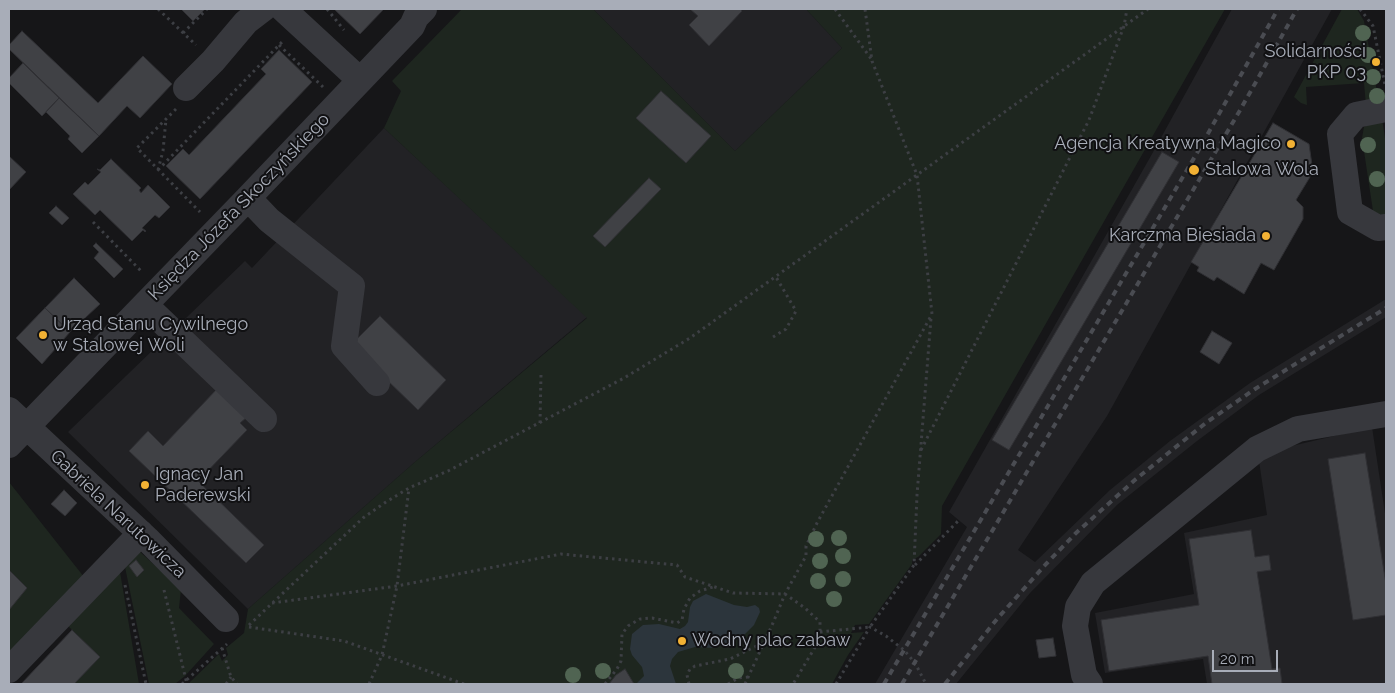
<!DOCTYPE html>
<html>
<head>
<meta charset="utf-8">
<style>
  body { margin:0 }
  #map { position:relative; width:1395px; height:693px; overflow:hidden; background:#161618; font-family:Raleway,sans-serif }
  canvas { display:block }
  .frame { position:absolute; inset:0; border:10px solid #a8adb8; pointer-events:none }
  .scale { position:absolute; left:1212px; top:650px; width:66px; height:22px; box-sizing:border-box; border:2px solid #a8adb8; border-top:0; padding-left:6px; font-size:15px; line-height:18px; white-space:nowrap; color:#a8adb8; -webkit-text-stroke:4px #111113; paint-order:stroke }
</style>
</head>
<body>
<div id="map">
<canvas width="1395" height="693"></canvas>
<div class="frame"></div>
<div class="scale">20 m</div>
</div>
<script>
const g = document.querySelector('canvas').getContext('2d');
g.lineJoin = 'round';
function fillPath(path, color) { g.fillStyle = color; g.fill(path, 'evenodd'); }
const shape = rows => new Path2D(rows.map(r => 'M' + r).join(''));
function trace(path, color, width, dash) { g.strokeStyle = color; g.lineWidth = width; g.lineCap = dash ? 'butt' : 'round'; g.setLineDash(dash || []); g.stroke(path); }
function label(font, color, halo, rows, align = 'center') {
  g.font = font + ' Raleway,sans-serif'; g.lineWidth = 4; g.setLineDash([]); g.textBaseline = 'middle'; g.strokeStyle = halo; g.fillStyle = color; for (const [text, x, y, turn = 0] of rows) {
    g.save(); g.translate(x, y); g.rotate((+turn || 0) * Math.PI / 180); g.textAlign = isNaN(turn) ? turn : align; if (halo) g.strokeText(text, 0, 0); g.fillText(text, 0, 0); g.restore();
  }
}
const built = shape([
  [593,9,806,9,842,48,735,151],
  [1232,9,1332,9,1107,416,1018,550,1035,562,1110,490,1170,441,1250,383,1386,299,1386,317,1259,395,1197,441,1117,505,1030,593,956,684,875,684,967,527,949,512,1152,154],
  [384,128,587,317,415,462,248,609,68,432,245,261,252,268],
  [1372,427,1386,520,1386,684,1207,684,1203,659,1105,673,1095,613,1194,594,1184,533,1267,515,1258,454]
]);
const green = shape([
  [462,9,593,9,735,151,842,48,806,9,1225,9,942,506,941,534,918,557,912,560,912,564,869,624,855,625,851,633,864,632,848,655,832,684,190,684,190,682,219,654,222,661,228,655,226,648,244,633,248,609,415,462,587,318,384,128,401,91,392,81],
  [1342,9,1357,9,1364,21,1379,103,1366,105,1364,83,1306,87,1307,105,1301,103,1294,97],
  [1382,118,1386,145,1386,218,1373,211,1362,138,1364,127],
  [9,482,84,577,9,653],
  [140,552,181,589,179,608,214,644,185,676,175,684,149,684,125,567],
  [120,572,139,684,74,684,100,657,68,626]
]);
const water = shape([
  [706,594,734,605,747,607,755,605,759,608,760,612,754,625,743,636,729,643,714,648,695,647,678,652,672,659,670,666,676,684,636,684,644,676,643,671,642,667,632,655,630,649,632,634,643,625,659,624,680,629,685,626,688,622,690,607,693,601]
]);
const building = shape([
  [181,9,205,9,193,21,181,9],
  [334,9,384,9,360,34,334,9],
  [690,9,740,9,742,11,709,46,689,25,698,16,690,9],
  [22,31,98,103,143,56,172,84,140,118,127,106,99,136,9,49,9,45,22,31],
  [279,50,312,82,200,199,166,166,183,149,189,155,266,74,261,69,279,50],
  [23,63,59,98,42,116,9,83,9,78,23,63],
  [661,91,711,136,686,163,636,118,661,91],
  [59,98,99,136,82,153,68,139,70,136,46,112,59,98],
  [1273,123,1309,144,1313,172,1296,200,1303,207,1303,219,1274,270,1261,263,1244,294,1217,277,1214,281,1197,271,1199,267,1191,262,1273,123],
  [1162,152,1179,162,1009,450,992,440,1162,152],
  [9,156,26,172,9,190,9,156],
  [111,159,141,188,139,190,141,193,148,185,170,207,159,218,155,215,142,228,146,231,145,232,143,230,132,241,100,210,95,215,73,194,85,182,88,185,101,172,97,169,100,170,111,159],
  [649,178,661,189,605,247,593,236,649,178],
  [56,206,69,218,62,225,49,213,56,206],
  [96,243,123,269,114,278,94,258,99,252,93,246,96,243],
  [74,278,100,304,70,332,45,308,74,278],
  [45,308,70,332,42,364,16,338,45,308],
  [380,316,446,380,418,410,351,345,380,316],
  [1212,331,1232,343,1219,364,1200,352,1212,331],
  [217,389,247,417,240,423,247,430,198,481,264,545,246,563,129,451,148,431,163,446,217,389],
  [1365,453,1386,584,1386,615,1353,620,1328,459,1365,453],
  [64,490,77,503,65,516,51,504,64,490],
  [1251,530,1255,557,1269,555,1271,570,1257,572,1272,669,1280,668,1282,684,1212,684,1208,656,1109,671,1101,620,1199,605,1189,539,1251,530],
  [136,560,144,570,137,577,129,566,136,560],
  [9,570,27,588,9,610,9,570],
  [72,630,100,657,74,684,21,684,72,630],
  [1053,638,1056,656,1039,658,1036,640,1053,638],
  [625,669,634,684,609,684,616,675,625,669]
]);
const path = shape([
  [158,9,196,45],
  [327,9,344,30],
  [835,9,872,60],
  [1360,9,1373,26,1385,85],
  [183,33,207,9],
  [279,45,323,87],
  [176,109,137,148,200,212],
  [158,170,283,41],
  [158,170,163,151,166,119],
  [93,222,143,273],
  [773,337,786,329,796,311,776,277],
  [540,423,541,374],
  [921,450,1089,120,1124,26,1127,9],
  [915,565,960,519],
  [125,585,146,684],
  [164,590,187,684],
  [272,603,397,586,561,554,677,565,685,577,733,593,785,594,805,608,820,622,820,639,793,684],
  [249,625,363,518,386,502,409,488,448,471,624,378,690,338,1148,9],
  [249,627,344,641,464,684],
  [820,632,870,627,914,565,917,495,931,318],
  [222,648,231,677,237,684],
  [182,684,227,644],
  [226,684,231,677],
  [369,684,382,655,397,586,409,488],
  [605,684,617,669,621,661,622,634,628,626,640,619,652,618,677,623,682,620,684,609,690,598,700,591,713,587],
  [689,684,687,675,690,669,695,666,730,659,765,642],
  [728,684,738,678,748,677],
  [745,684,773,623,785,594,806,556,806,546,817,523,932,314,917,175,872,61,865,9],
  [836,684,870,627,886,636,904,650,915,663,926,684]
]);
const minor = shape([
  [283,9,360,80],
  [186,88,213,61,246,22,263,9],
  [1386,109,1356,115,1340,134,1350,212,1378,228,1386,227],
  [248,198,269,220,352,286,344,346,377,383],
  [145,305,264,419],
  [9,410,147,539,226,619],
  [9,445,248,198,412,26,416,17,424,9],
  [9,670,141,533],
  [1090,684,1084,675,1075,626,1078,607,1093,583,1257,449,1298,429,1386,414]
]);
const rail = shape([
  [884,684,1197,153,1278,9],
  [902,684,1239,112,1297,9],
  [945,684,997,619,1046,564,1076,533,1136,479,1207,422,1255,389,1386,308]
]);
const trees = [
  [1363,33],
  [1368,55],
  [1373,77],
  [1377,96],
  [1368,145],
  [1377,179],
  [839,538],
  [816,539],
  [843,556],
  [820,561],
  [843,579],
  [818,581],
  [834,599],
  [603,671],
  [736,671],
  [573,675]
];
const markers = [
  [1376,62,5,"#f2b134"],
  [1291,144,5,"#f2b134"],
  [1194,170,6,"#f2b134"],
  [1266,236,5,"#f2b134"],
  [43,335,5,"#f2b134"],
  [145,485,5,"#f2b134"],
  [682,641,5,"#f2b134"]
];
const poiNames = [
  ["Solidarności",1366,52,"right"],
  ["PKP 03",1366,73,"right"],
  ["Agencja Kreatywna Magico",1281,144,"right"],
  ["Stalowa Wola",1205,170],
  ["Karczma Biesiada",1256,236,"right"],
  ["Urząd Stanu Cywilnego",53,325],
  ["w Stalowej Woli",53,346],
  ["Ignacy Jan",155,475],
  ["Paderewski",155,496],
  ["Wodny plac zabaw",692,641]
];
const streetNames = [
  ["Księdza Józefa Skoczyńskiego",239,207,-46],
  ["Gabriela Narutowicza",118,514,43]
];
fillPath(built, '#222225');
fillPath(green, '#1e261f');
fillPath(water, '#2c353c');
fillPath(building, '#404145');
trace(building, '#303034', 1);
trace(path, '#3d3f44', 3, [2.5, 4]);
trace(minor, '#37383d', 26);
trace(rail, '#4a4c52', 4, [6, 5]);
g.fillStyle = '#506452';
for (const [x, y] of trees) { g.beginPath(); g.arc(x, y, 8, 0, 2 * Math.PI); g.fill(); }
for (const [x, y, r, color] of markers) { const dot = new Path2D(); dot.arc(x, y, r, 0, 2 * Math.PI); g.fillStyle = color; g.fill(dot); trace(dot, '#111113', 2); }
label('18px', '#a8adb8', '#111113', poiNames, 'left');
label('18px', '#a8adb8', '#111113', streetNames);
</script>
</body>
</html>
